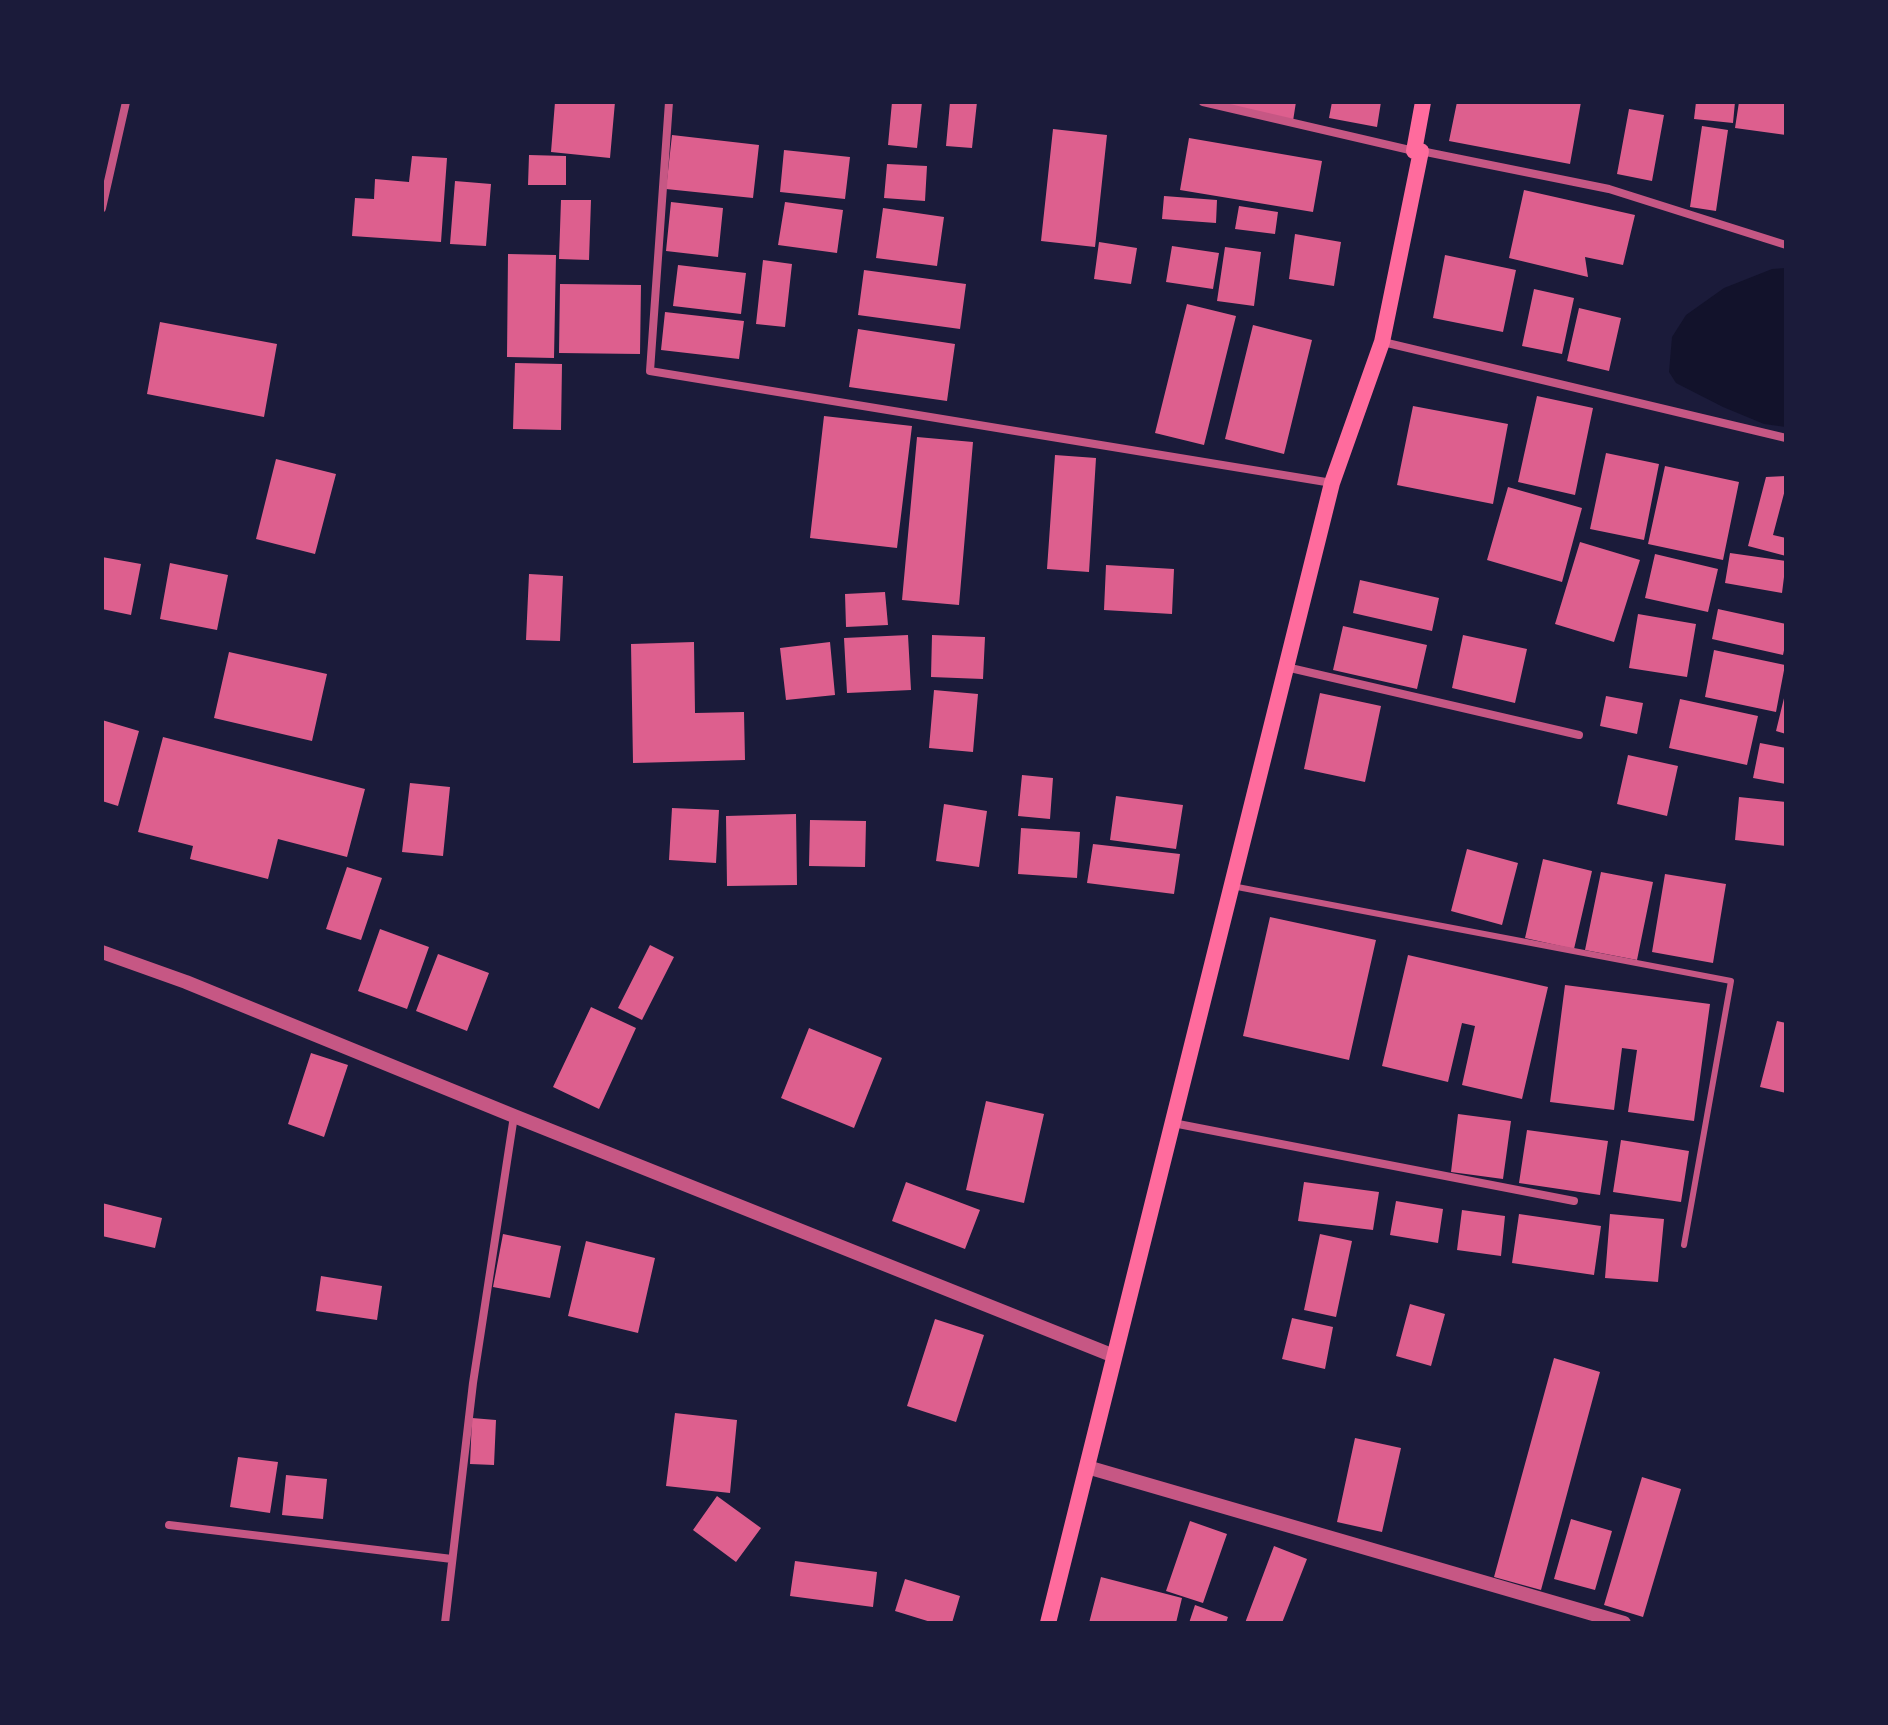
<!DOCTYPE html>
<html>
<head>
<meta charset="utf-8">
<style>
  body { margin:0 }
  #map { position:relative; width:1888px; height:1725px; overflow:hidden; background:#1b1b3a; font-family:"Space Grotesk",sans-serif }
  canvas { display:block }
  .frame { position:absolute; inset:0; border:104px solid #1b1b3a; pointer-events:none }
</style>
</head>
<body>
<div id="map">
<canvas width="1888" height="1725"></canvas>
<div class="frame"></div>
</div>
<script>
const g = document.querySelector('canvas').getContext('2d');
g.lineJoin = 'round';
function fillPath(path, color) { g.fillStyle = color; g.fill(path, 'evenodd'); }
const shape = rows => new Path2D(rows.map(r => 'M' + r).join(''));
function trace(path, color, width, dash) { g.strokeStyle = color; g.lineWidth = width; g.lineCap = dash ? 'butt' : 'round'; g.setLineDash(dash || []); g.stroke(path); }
const water = shape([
  [1786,268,1786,427,1764,424,1723,407,1676,383,1669,372,1672,337,1686,315,1724,288,1772,269]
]);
const building = shape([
  [555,102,615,102,610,158,551,152],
  [892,102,922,102,917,148,888,145],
  [950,102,977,102,972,148,946,146],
  [1213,102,1296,102,1293,121],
  [1332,102,1381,102,1377,127,1329,118],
  [1457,102,1581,102,1570,164,1449,141],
  [1696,102,1735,102,1733,123,1694,119],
  [1739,102,1786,102,1786,135,1735,128],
  [1629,109,1664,115,1652,181,1617,174],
  [1702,126,1728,130,1716,211,1690,207],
  [1053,129,1107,135,1095,247,1041,241],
  [672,135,759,145,753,198,666,189],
  [1189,138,1322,161,1313,212,1180,190],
  [784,150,850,157,845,199,780,192],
  [529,155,566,156,566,185,528,185],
  [412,156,447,158,441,242,352,236,355,198,374,199,375,179,409,182],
  [887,164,927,166,925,201,884,198],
  [455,181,491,184,486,246,450,244],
  [1524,190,1635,215,1623,265,1585,257,1588,277,1509,258],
  [1164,196,1217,200,1216,223,1162,219],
  [561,200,591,200,589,260,559,259],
  [671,202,723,208,718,257,666,251],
  [785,202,843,210,837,253,778,245],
  [1239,206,1278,212,1275,234,1235,229],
  [883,208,944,217,937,266,876,258],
  [1295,234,1341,242,1334,286,1289,279],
  [1099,242,1137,248,1131,284,1094,279],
  [1172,246,1219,253,1213,289,1166,282],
  [1225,247,1261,252,1254,306,1217,301],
  [508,254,556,255,554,358,507,357],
  [1445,255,1516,270,1503,332,1433,318],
  [763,260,792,264,785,327,756,324],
  [678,265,746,273,741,314,673,306],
  [864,270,966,284,960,329,858,315],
  [560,284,641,285,640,354,559,353],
  [1534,289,1574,298,1562,354,1522,346],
  [1187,304,1236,316,1204,445,1155,433],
  [1579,308,1621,318,1609,371,1567,361],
  [665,312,744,321,739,359,661,350],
  [160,322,277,344,264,417,147,394],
  [1253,325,1312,340,1284,454,1225,439],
  [858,329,955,344,947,401,849,387],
  [515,363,562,364,561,430,513,429],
  [1537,396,1593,408,1575,495,1518,482],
  [1413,406,1508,424,1493,504,1397,485],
  [824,416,912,426,897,548,810,538],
  [917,437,973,442,959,605,902,600],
  [1606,453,1659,464,1644,540,1590,529],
  [1055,455,1096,458,1089,572,1047,569],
  [276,459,336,474,315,554,256,539],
  [1665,466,1739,482,1723,560,1648,544],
  [1786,476,1786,486,1773,535,1786,538,1786,556,1748,546,1766,477],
  [1508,487,1582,508,1562,582,1487,560],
  [1580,542,1640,560,1614,642,1555,624],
  [1730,553,1786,561,1782,593,1725,583],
  [1655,554,1718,569,1708,612,1645,598],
  [102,557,141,564,131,615,102,609],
  [170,563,228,575,217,630,160,619],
  [1106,565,1174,569,1172,614,1104,610],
  [529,574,563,576,560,641,526,640],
  [1360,580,1439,598,1432,631,1353,613],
  [885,592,888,625,846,627,845,594],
  [1718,609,1786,624,1786,641,1783,655,1712,639],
  [1638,614,1696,624,1687,677,1629,668],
  [1343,626,1427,645,1417,689,1333,670],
  [908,635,911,690,847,693,844,638],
  [932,635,985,637,983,679,931,677],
  [1463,635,1527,649,1515,703,1452,688],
  [694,642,695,713,744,712,745,760,633,763,631,644],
  [830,642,835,695,786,700,780,648],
  [1714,650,1785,665,1776,712,1705,697],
  [229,652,327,674,312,741,214,718],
  [934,690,978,694,973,752,929,748],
  [1320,693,1381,706,1365,782,1304,769],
  [1785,694,1786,695,1786,734,1776,731],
  [1606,696,1643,703,1637,734,1600,726],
  [1680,699,1758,716,1747,765,1669,748],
  [102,720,139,731,118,806,102,801],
  [163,737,365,789,347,857,278,839,268,879,190,859,193,846,138,832],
  [1760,743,1786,748,1786,784,1753,778],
  [1628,755,1678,766,1667,816,1617,804],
  [1022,775,1053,778,1050,819,1018,816],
  [410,783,450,787,443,856,402,852],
  [1116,796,1183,805,1176,849,1110,840],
  [1739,797,1786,802,1786,846,1735,840],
  [944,804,987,811,979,867,936,861],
  [672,808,719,810,716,863,669,860],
  [796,814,797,885,727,886,726,816],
  [810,820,866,821,865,867,809,866],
  [1021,828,1080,832,1077,878,1018,874],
  [1093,844,1180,854,1174,894,1087,883],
  [1467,849,1518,863,1502,925,1451,911],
  [1543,859,1592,871,1574,949,1525,938],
  [347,867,382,878,361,940,326,929],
  [1601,872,1653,882,1637,960,1585,950],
  [1665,874,1726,884,1713,963,1652,952],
  [1270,917,1376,940,1349,1060,1243,1036],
  [380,929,429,947,407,1009,358,991],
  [650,945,674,957,642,1020,618,1008],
  [438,954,489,973,467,1031,416,1011],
  [1408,955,1548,987,1522,1099,1462,1085,1475,1026,1462,1023,1448,1082,1382,1066],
  [1565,985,1710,1004,1694,1121,1628,1112,1637,1050,1622,1048,1614,1110,1550,1102],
  [591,1007,636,1028,599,1109,553,1087],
  [1777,1021,1786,1023,1786,1093,1760,1087],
  [809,1028,882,1058,854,1128,781,1098],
  [311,1053,348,1065,324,1137,288,1124],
  [986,1101,1044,1114,1024,1203,966,1190],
  [1458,1114,1511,1121,1503,1179,1451,1172],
  [1527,1130,1608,1141,1600,1195,1519,1183],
  [1621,1140,1689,1151,1681,1202,1613,1192],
  [906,1182,980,1210,965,1249,892,1221],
  [1304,1182,1379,1192,1373,1230,1298,1221],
  [1396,1201,1443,1209,1438,1243,1390,1235],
  [102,1203,162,1218,155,1248,102,1236],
  [1462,1210,1505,1216,1501,1256,1457,1250],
  [1519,1214,1601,1226,1594,1275,1512,1263],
  [1610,1214,1664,1219,1658,1282,1605,1278],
  [503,1234,561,1246,550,1298,493,1287],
  [1320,1234,1352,1241,1336,1317,1304,1310],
  [586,1241,655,1258,638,1333,568,1316],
  [321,1276,382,1286,377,1320,316,1311],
  [1410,1304,1445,1314,1431,1366,1396,1356],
  [1292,1318,1333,1327,1325,1369,1282,1359],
  [935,1319,984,1335,956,1422,907,1406],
  [1554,1358,1600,1372,1541,1590,1494,1577],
  [675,1413,737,1420,730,1493,666,1486],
  [472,1418,496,1420,494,1465,470,1464],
  [1355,1438,1401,1448,1382,1532,1337,1522],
  [238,1457,278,1462,270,1513,230,1507],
  [286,1475,327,1479,323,1519,282,1515],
  [1642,1477,1681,1489,1643,1617,1604,1605],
  [717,1496,761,1528,736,1562,693,1530],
  [1571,1519,1612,1531,1595,1590,1554,1579],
  [1190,1521,1227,1534,1203,1603,1166,1591],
  [1274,1546,1307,1559,1282,1623,1245,1623],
  [795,1561,877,1572,873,1607,790,1596],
  [1101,1577,1182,1598,1176,1623,1089,1623],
  [905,1579,960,1596,952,1623,934,1623,895,1611],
  [1195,1605,1228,1617,1226,1623,1189,1623]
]);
const service = shape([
  [1232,886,1731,981,1684,1245]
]);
const minor = shape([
  [669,102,650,371,1332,483],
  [1203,102,1414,151],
  [1421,151,1609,189,1786,245],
  [102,208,126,102],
  [1383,342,1786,438],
  [1286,667,1579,735],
  [1173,1123,1574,1201],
  [169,1525,452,1559],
  [445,1623,473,1383,514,1116]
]);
const tertiary = shape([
  [102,952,186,982,514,1116,1114,1356],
  [1087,1467,1624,1623]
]);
const secondary = shape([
  [1048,1623,1332,483,1382,342,1421,151,1414,151,1423,102]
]);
fillPath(water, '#12122b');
fillPath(building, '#dd5f8e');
trace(service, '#c65784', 6);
trace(minor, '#c65784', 8);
trace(tertiary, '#c65784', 14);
trace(secondary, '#ff6b9d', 16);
</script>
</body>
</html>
